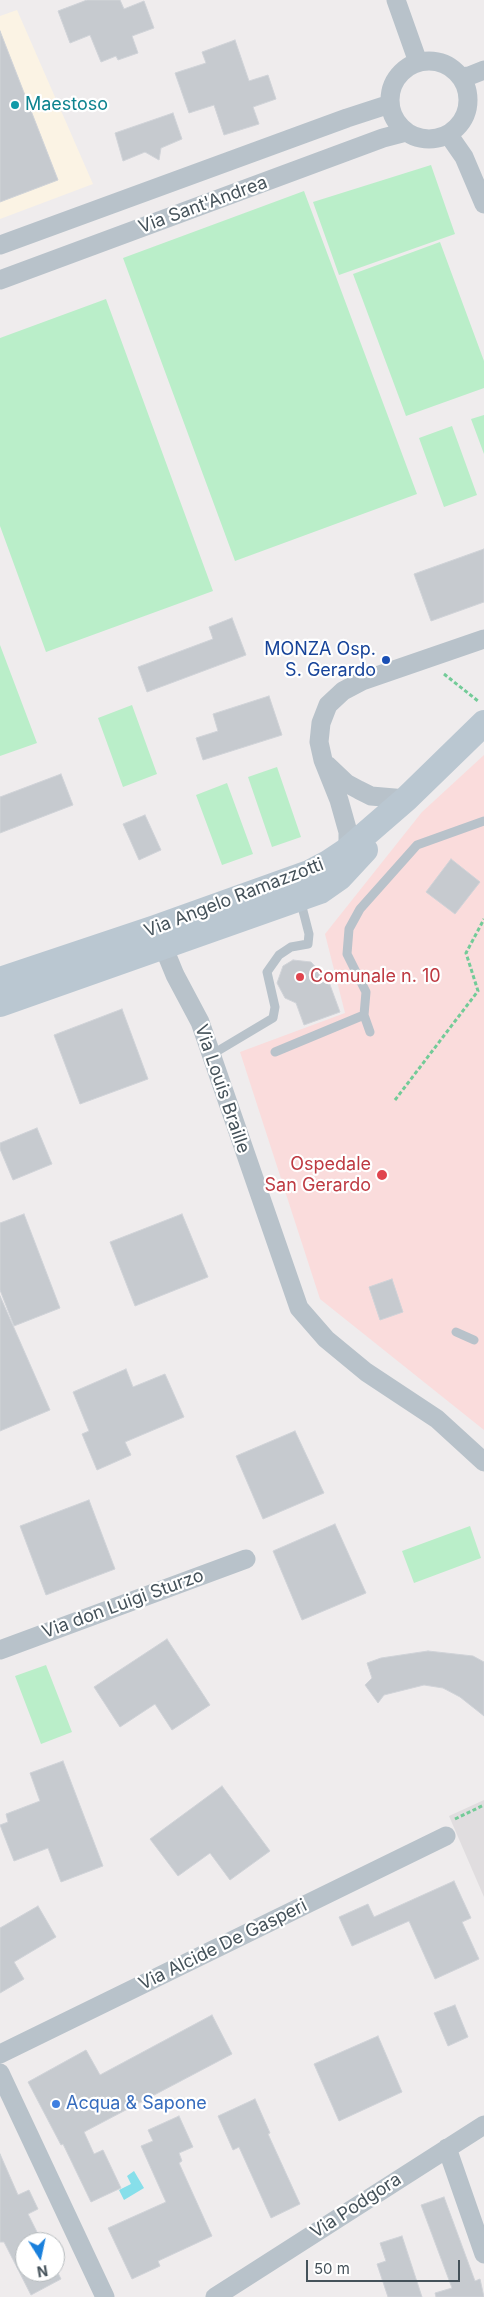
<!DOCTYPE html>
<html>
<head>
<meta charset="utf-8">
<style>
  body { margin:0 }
  #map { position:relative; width:484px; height:2297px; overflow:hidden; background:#efeced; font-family:Inter,sans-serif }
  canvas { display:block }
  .north { position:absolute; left:15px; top:2232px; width:50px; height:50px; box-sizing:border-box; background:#fff; border:1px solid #b5babd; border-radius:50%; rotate:170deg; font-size:14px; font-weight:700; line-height:20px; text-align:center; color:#45525a }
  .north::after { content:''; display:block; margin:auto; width:18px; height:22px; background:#1a80dc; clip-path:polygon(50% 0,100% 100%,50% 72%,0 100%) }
  .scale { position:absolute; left:306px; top:2260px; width:154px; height:22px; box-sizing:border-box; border:2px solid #45525a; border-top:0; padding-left:6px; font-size:15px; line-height:18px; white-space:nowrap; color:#45525a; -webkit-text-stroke:4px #fff; paint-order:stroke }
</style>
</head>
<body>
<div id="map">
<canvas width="484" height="2297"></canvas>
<div class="north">N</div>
<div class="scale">50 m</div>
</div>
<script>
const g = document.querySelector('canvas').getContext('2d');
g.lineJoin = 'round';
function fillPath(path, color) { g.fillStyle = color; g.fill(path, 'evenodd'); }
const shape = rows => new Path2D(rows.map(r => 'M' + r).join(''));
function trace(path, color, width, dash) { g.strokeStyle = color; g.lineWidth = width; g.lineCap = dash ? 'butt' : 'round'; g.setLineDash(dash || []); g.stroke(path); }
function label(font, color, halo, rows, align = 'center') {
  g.font = font + ' Inter,sans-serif'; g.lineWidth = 4.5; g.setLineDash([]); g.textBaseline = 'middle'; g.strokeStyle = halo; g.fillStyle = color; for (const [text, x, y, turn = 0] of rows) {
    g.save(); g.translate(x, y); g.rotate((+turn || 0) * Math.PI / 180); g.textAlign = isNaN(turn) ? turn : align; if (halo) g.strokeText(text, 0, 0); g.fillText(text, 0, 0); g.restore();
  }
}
const commercial = shape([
  [17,10,93,184,0,219,0,16]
]);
const education = shape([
  [484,1800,484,1897,449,1816]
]);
const medical = shape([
  [484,755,484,1430,320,1299,240,1052,345,1013,325,934,422,812]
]);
const green = shape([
  [431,165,455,234,339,275,313,202],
  [304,191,417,494,235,561,123,258],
  [440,242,484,361,484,388,406,416,353,274],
  [106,299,213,591,46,652,0,526,0,338],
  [484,415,484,454,471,419],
  [452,426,477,495,444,507,419,438],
  [0,645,37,743,0,756],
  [132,705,157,774,123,787,98,718],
  [277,767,301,837,272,847,248,777],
  [227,783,253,854,222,865,196,795],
  [470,1526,481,1558,414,1583,402,1551],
  [46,1665,72,1732,41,1744,15,1676]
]);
const water = shape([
  [134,2171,144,2188,124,2200,119,2190,131,2184,127,2176]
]);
const building = shape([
  [87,0,120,0,124,9,144,1,154,28,132,36,138,53,118,60,116,56,101,62,90,35,70,43,58,11,87,0],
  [0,31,58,180,0,202,0,31],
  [235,40,249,81,268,75,276,99,253,107,259,124,224,135,214,105,189,113,175,73,206,63,202,52,235,40],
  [173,113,182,139,161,148,159,160,145,152,123,161,115,133,173,113],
  [484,549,484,602,431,621,414,574,484,549],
  [232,618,246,655,147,692,138,667,213,639,209,627,232,618],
  [269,696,282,735,203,760,196,738,218,731,213,714,269,696],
  [61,774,73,805,0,833,0,797,61,774],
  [145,815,161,850,139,860,123,824,145,815],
  [451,859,480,882,455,914,426,892,451,859],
  [293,960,311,962,323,975,326,974,340,1012,304,1025,296,1003,285,998,277,983,283,966,293,960],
  [122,1009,148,1079,80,1104,54,1035,122,1009],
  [37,1128,52,1164,13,1180,0,1149,0,1143,37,1128],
  [24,1214,60,1308,14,1326,0,1290,0,1223,24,1214],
  [182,1214,208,1277,135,1306,110,1242,182,1214],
  [392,1279,403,1312,380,1320,369,1287,392,1279],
  [0,1296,50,1410,0,1431,0,1296],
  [126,1369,133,1387,165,1374,184,1417,125,1442,131,1455,97,1470,82,1434,89,1431,73,1392,126,1369],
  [295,1431,324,1493,263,1519,236,1456,295,1431],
  [89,1500,115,1569,46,1595,20,1526,89,1500],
  [335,1524,366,1593,302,1620,273,1551,335,1524],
  [167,1639,210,1705,172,1730,155,1704,120,1727,94,1687,167,1639],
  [428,1651,473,1656,484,1662,484,1716,460,1697,443,1688,424,1685,384,1695,378,1703,365,1685,372,1678,367,1663,381,1658,428,1651],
  [63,1761,103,1866,61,1882,48,1848,14,1861,0,1825,8,1822,6,1814,40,1801,30,1773,63,1761],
  [222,1786,270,1851,230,1880,210,1853,178,1876,150,1839,222,1786],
  [454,1881,471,1918,462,1922,479,1959,435,1979,409,1921,352,1946,339,1917,368,1904,374,1917,454,1881],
  [38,1906,56,1937,14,1962,24,1979,0,1993,0,1928,38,1906],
  [455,2005,468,2037,448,2046,434,2013,455,2005],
  [212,2015,232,2054,84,2132,94,2154,103,2150,121,2188,91,2202,63,2144,61,2145,28,2082,86,2050,100,2075,212,2015],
  [378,2036,402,2092,339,2121,314,2064,378,2036],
  [255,2099,270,2133,268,2134,300,2204,271,2218,239,2147,233,2150,218,2116,255,2099],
  [179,2116,193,2147,179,2153,182,2161,179,2163,212,2236,158,2261,160,2266,132,2279,108,2228,166,2202,141,2146,153,2141,148,2130,179,2116],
  [0,2154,18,2195,29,2190,38,2209,28,2214,42,2242,25,2242,25,2272,55,2272,55,2267,61,2279,31,2295,4,2242,0,2242,0,2154],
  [444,2197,475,2281,480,2279,484,2297,436,2297,435,2293,452,2288,421,2205,444,2197],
  [402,2236,422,2297,388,2297,377,2264,386,2261,380,2243,402,2236]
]);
const path = shape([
  [444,674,478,701],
  [395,1100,478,991,466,953,484,919],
  [455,1819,484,1805]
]);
const lane = shape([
  [370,1032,364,1015,366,992,347,954,349,929,360,909,417,845,484,821],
  [275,1052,364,1015],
  [211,1055,273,1018,275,1007,267,972,279,955,291,947,308,944,309,934,300,899],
  [456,1332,474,1340]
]);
const street = shape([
  [396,0,418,62],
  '390 100a39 39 0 1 1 78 0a39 39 0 1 1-78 0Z',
  [461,77,469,76,484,70],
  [448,134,464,157,484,204],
  [0,245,347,118,390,104],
  [0,280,383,138,406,132],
  [327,765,346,783,359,790,371,796,406,799],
  [346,851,348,843,348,832,339,800,323,760,319,742,321,723,328,705,343,691,362,681,484,639],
  [159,936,175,975,200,1022,299,1308,326,1339,366,1372,437,1419,484,1462],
  [0,1650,246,1559],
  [0,2054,446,1836],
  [0,2073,105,2297],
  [447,2148,484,2254],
  [215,2297,484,2125]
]);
const secondary = shape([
  [0,980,155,928,309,873,328,863,346,851,406,799,484,723],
  [0,1004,320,891,340,877,365,850]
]);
const markers = [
  [15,105,5,"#0f9aa8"],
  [386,660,5,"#1a4fb4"],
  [300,977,5,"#e0444e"],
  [382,1175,6,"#e0444e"],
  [56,2104,5,"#3f7fe0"]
];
const cultureNames = [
  ["Maestoso",25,105]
];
const streetNames = [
  ["Via Sant'Andrea",203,205,-20],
  ["Via Angelo Ramazzotti",234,898,-21],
  ["Via Louis Braille",222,1089,71],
  ["Via don Luigi Sturzo",123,1604,-20],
  ["Via Alcide De Gasperi",223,1945,-26],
  ["Via Podgora",356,2206,-33]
];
const transitNames = [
  ["MONZA Osp.",376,650],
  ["S. Gerardo",376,671]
];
const healthNames = [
  ["Comunale n. 10",310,977],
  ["Ospedale",371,1165,"right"],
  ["San Gerardo",371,1186,"right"]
];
const shopNames = [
  ["Acqua & Sapone",66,2104]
];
fillPath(commercial, '#fbf3e4');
fillPath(education, '#e0dddf');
fillPath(medical, '#fadcdc');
fillPath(green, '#baeec9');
fillPath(water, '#87dfea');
fillPath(building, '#c6cacf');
trace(building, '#d0d3d8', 1);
trace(path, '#73cb98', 3, [4, 2.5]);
trace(lane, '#b8c2ca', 9);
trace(street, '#b8c2ca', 19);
trace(secondary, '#bac7d1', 26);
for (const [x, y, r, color] of markers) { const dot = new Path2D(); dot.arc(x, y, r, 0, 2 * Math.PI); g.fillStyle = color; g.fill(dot); trace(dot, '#fff', 2); }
label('18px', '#0d838f', '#fff', cultureNames, 'left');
label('18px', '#45525a', '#fff', streetNames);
label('18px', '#164399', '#fff', transitNames, 'right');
label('18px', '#be3a42', '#fff', healthNames, 'left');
label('18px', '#366cbe', '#fff', shopNames, 'left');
</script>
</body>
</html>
